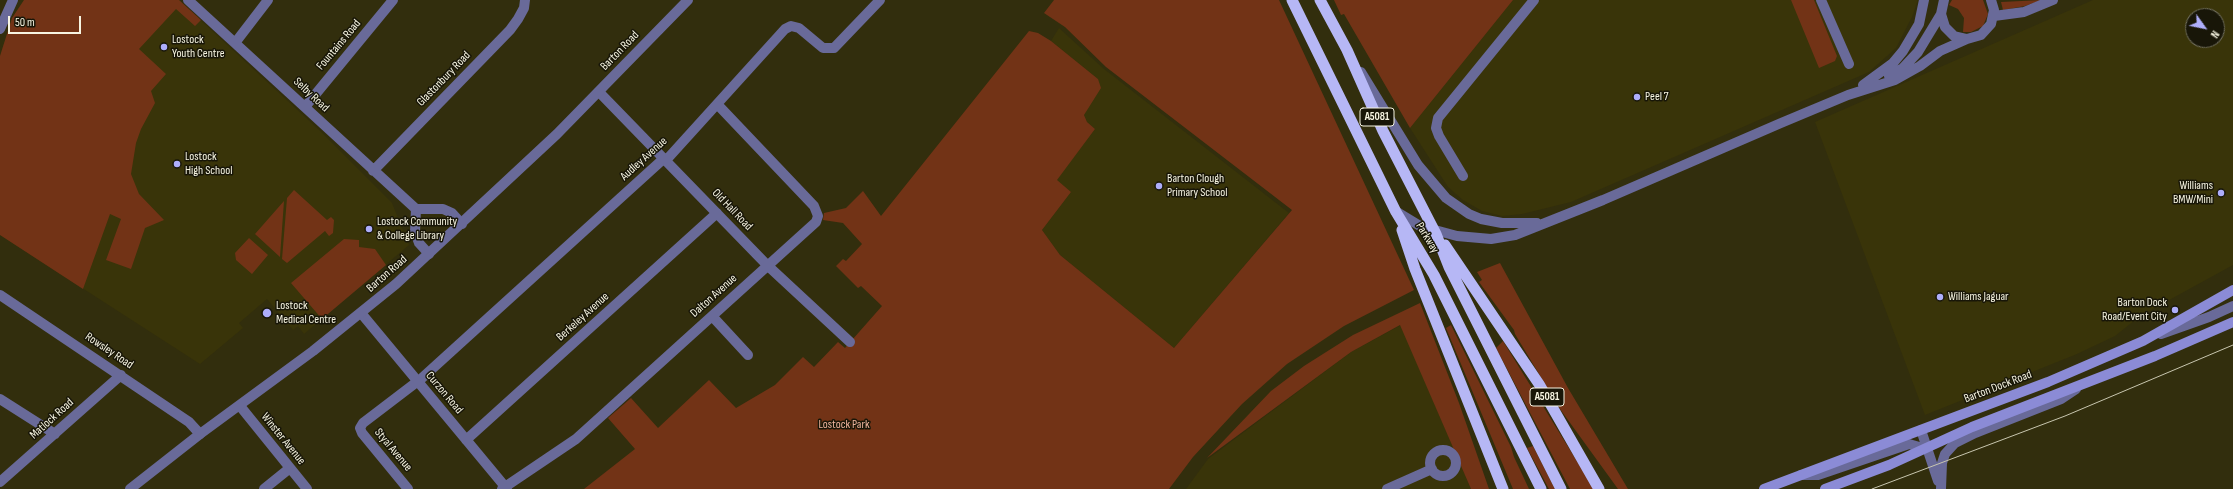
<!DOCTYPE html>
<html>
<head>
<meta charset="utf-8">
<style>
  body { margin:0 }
  #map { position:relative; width:2233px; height:489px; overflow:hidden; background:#322e0d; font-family:"Sofia Sans Condensed",sans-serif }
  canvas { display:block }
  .north { position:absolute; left:2185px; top:8px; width:40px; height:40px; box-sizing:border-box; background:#181608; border:1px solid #716f5f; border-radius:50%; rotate:123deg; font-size:11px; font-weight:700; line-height:16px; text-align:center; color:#f7f5e2 }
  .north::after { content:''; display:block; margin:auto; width:14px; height:18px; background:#aeaefb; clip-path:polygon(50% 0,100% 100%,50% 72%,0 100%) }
  .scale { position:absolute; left:8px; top:16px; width:73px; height:18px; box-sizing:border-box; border:2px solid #f7f5e2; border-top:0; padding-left:5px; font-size:12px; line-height:14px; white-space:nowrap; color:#f7f5e2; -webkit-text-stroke:3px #181608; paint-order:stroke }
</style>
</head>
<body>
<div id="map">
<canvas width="2233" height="489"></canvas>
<div class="north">N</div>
<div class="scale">50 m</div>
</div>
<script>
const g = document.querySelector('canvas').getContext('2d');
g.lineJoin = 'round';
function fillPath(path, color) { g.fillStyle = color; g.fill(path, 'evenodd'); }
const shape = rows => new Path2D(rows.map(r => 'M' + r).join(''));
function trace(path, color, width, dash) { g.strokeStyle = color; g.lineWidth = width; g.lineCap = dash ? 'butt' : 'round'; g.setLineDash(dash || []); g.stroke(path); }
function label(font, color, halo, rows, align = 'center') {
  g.font = font + ' "Sofia Sans Condensed",sans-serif'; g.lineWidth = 3; g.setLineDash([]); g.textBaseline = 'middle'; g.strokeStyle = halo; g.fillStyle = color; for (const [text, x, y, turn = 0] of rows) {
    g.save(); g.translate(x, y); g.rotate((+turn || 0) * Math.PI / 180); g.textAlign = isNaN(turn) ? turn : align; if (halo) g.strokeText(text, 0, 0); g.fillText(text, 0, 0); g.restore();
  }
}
const built = shape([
  [24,0,179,0,318,129,392,203,409,245,304,334,298,326,293,330,267,299,239,323,243,328,200,364,0,235,0,56,12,18],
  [1513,0,1918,0,1912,17,1896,48,1869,72,1571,202,1522,214,1502,216,1482,211,1463,200,1448,187,1410,128],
  [2093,0,2233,0,2233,265,2140,316,2115,336,2077,354,1925,415,1815,122],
  [2193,16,2217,16,2217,40,2193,40],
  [1059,28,1104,69,1289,213,1174,348,1060,255,1042,230,1071,192,1056,180,1095,129,1087,122,1084,115,1098,79,1051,41],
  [1401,325,1471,489,1186,489,1208,459,1351,352]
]);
const green = shape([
  [24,0,179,0,201,20,195,26,176,9,139,49,166,74,151,91,155,103,141,129,136,143,131,174,139,194,164,220,145,228,131,269,106,260,121,219,110,214,83,289,0,235,0,56,12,18],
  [1054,0,1279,0,1414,290,1344,326,1287,364,1242,404,1193,457,1169,489,584,489,635,449,608,418,631,398,658,428,709,380,736,408,775,385,803,357,814,367,838,342,845,348,882,306,861,286,858,288,836,266,843,259,846,261,862,244,843,223,823,220,824,213,846,208,863,191,881,216,1029,31,1038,33,1051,41,1098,79,1101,88,1084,115,1087,122,1095,129,1057,180,1071,192,1042,230,1060,255,1174,348,1292,210,1106,67,1065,27,1044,13],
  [1334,0,1513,0,1410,128,1344,14,1341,15],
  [1791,0,1814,0,1837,56,1835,61,1819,68],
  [1952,0,1983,0,1988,14,1983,26,1971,32,1963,32,1964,18,1958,9,1949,5],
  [2042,0,2025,6,2003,10,2001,2],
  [294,190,327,220,331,217,334,220,333,233,329,236,325,231,287,263,282,259,287,198],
  [284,201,280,257,255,234],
  [249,238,268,255,252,274,236,260,235,253],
  [344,239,359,240,359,247,375,249,386,265,322,319,291,283],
  [1500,263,1568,388,1628,489,1618,489,1560,409,1515,334,1514,330,1479,282,1482,280,1477,272],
  [1420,303,1459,403,1489,489,1471,489,1400,325,1351,352,1207,458,1271,391,1304,366,1353,335],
  [1451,325,1511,447,1514,457,1529,489,1513,489,1446,328],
  [1503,341,1546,411,1594,489,1570,489,1496,348],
  [1533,446,1555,489,1549,489,1527,448]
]);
const minor = shape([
  [188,0,416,209],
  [1821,0,1849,64],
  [1944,0,1941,14,1945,27,1954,36,1967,39,1981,35,1991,24,1994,10,1991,0],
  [1994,16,2024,12,2053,0],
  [235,43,268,0],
  [1361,72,1418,165,1446,198,1469,214,1481,219,1502,223,1537,223],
  [1889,76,1903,68,1918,52,1941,14],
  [1863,85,1893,63,1903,51,1919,24,1924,0],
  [599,92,767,265,850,342],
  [305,107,393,0],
  [373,171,510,30,518,19,524,8,525,0],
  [1463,176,1439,136,1436,128,1438,118,1534,0],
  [1397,212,1420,226,1457,236,1491,239,1515,235,1603,200,1781,123,1848,95,1895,80,1920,66,1940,51,1967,39],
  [429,254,419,243,415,232,416,209,443,209,452,213,462,224],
  [0,295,189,422,200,434],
  [361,313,507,489],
  [712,316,748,355],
  [2161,334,2209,317,2233,306],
  [0,399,55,434],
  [240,406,307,489],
  [1921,430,1938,481],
  [466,440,717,213],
  '1430 463a13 13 0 1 1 26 0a13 13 0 1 1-26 0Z',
  [1801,475,1818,475,1909,444,1926,449],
  [0,482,121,375],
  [264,489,290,468],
  [408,489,362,433,360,428,363,423,422,378,660,162,669,157,785,29,791,26,799,28,823,48,834,48,880,0],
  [502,489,576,439,816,222,818,216,814,206,717,104],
  [1387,489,1432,469],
  [1941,489,1942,463,1945,454,1955,443,1975,433,2061,399,2076,389]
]);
const tertiary = shape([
  [0,29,13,0],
  [130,489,200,434,313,351,396,284,557,134,688,0]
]);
const secondary = shape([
  [1764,489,2048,382,2143,341,2233,290],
  [1825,489,1889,465,1972,427,2155,356,2233,322]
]);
const trunk = shape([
  [1292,0,1396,212,1434,275,1541,489],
  [1320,0,1347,50,1383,131,1436,234,1449,267,1561,489],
  [1402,230,1415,269,1503,489],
  [1445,245,1539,384,1599,489]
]);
const tram = shape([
  [1872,489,2065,416,2233,345]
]);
const markers = [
  [164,47,4,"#aeaefb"],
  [1637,97,4,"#aeaefb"],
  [177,164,4,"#aeaefb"],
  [1159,186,4,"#aeaefb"],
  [2221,193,4,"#aeaefb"],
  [369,229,4,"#aeaefb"],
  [1940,297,4,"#aeaefb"],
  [2175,310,4,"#aeaefb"],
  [267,313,5,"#aeaefb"]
];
const shields = [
  [1377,117,34],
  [1547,397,34]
];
const shieldNames = [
  ["A5081",1377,117],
  ["A5081",1547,397]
];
const poiNames = [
  ["Lostock",172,40],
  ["Youth Centre",172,54],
  ["Peel 7",1645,97],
  ["Lostock",185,157],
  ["High School",185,171],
  ["Barton Clough",1167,179],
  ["Primary School",1167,193],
  ["Williams",2213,186,"right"],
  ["BMW/Mini",2213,200,"right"],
  ["Lostock Community",377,222],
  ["& College Library",377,236],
  ["Williams Jaguar",1948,297],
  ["Barton Dock",2167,303,"right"],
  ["Road/Event City",2167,317,"right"],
  ["Lostock",276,306],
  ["Medical Centre",276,320]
];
const streetNames = [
  ["Fountains Road",339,45,-50],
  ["Barton Road",620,51,-46],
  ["Glastonbury Road",444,79,-46],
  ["Selby Road",311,95,43],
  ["Audley Avenue",644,159,-42],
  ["Old Hall Road",732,210,46],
  ["Parkway",1427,238,59],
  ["Barton Road",387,274,-41],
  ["Dalton Avenue",714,296,-42],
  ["Berkeley Avenue",583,317,-42],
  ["Rowsley Road",109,351,34],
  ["Barton Dock Road",1998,387,-21],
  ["Curzon Road",444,393,50],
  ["Matlock Road",52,419,-42],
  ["Winster Avenue",283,439,51],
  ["Styal Avenue",393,450,50]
];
const parkNames = [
  ["Lostock Park",844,425]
];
fillPath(built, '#393409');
fillPath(green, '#723316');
trace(minor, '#696a99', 10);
trace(tertiary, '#696a99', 10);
trace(secondary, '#8b8bd6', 10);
trace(trunk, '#b6b7f5', 11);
trace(tram, '#c8c6af', 1);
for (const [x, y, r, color] of markers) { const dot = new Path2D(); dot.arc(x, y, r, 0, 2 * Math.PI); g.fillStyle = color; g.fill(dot); trace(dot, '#181608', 1.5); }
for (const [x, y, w] of shields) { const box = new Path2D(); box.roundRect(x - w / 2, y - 9, w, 18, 3); g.fillStyle = '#181608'; g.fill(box); trace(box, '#f7f5e2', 1); }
label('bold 11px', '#f7f5e2', null, shieldNames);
label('12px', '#f7f5e2', '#181608', poiNames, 'left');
label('12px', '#f7f5e2', '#181608', streetNames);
label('12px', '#f0b59d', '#181608', parkNames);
</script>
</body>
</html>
